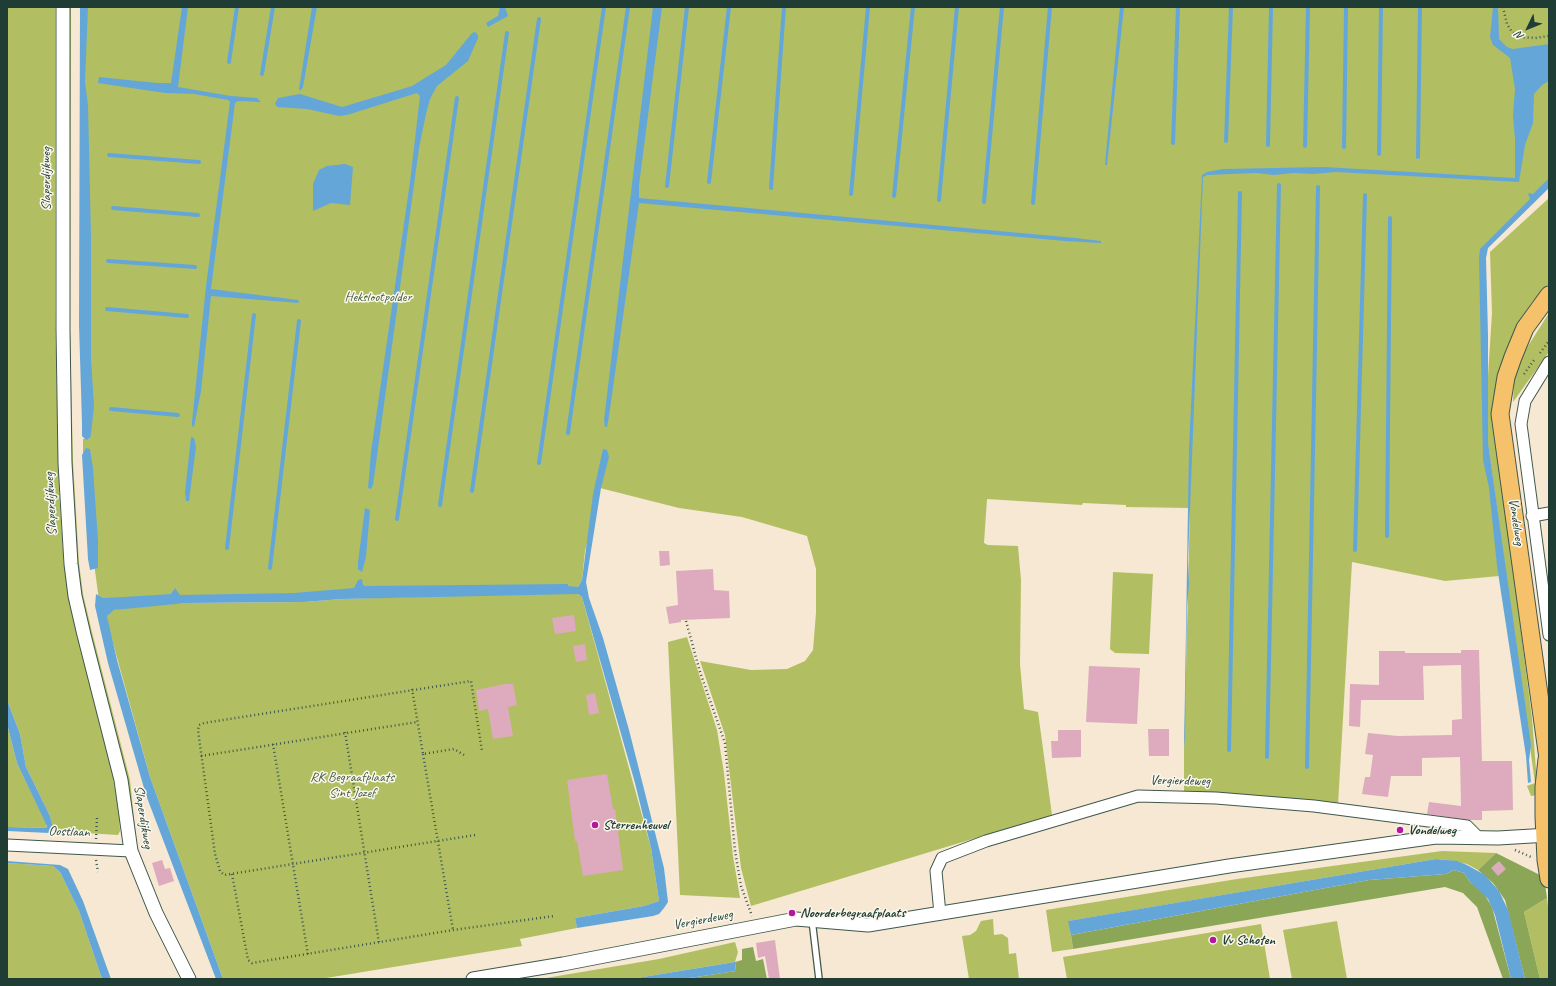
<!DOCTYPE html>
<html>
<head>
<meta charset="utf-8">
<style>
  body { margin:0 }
  #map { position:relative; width:1556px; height:986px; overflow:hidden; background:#f6e8d2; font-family:Caveat,sans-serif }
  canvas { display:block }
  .frame { position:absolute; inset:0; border:8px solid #1f3d34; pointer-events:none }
  .north { position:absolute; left:1508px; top:8px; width:40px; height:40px; -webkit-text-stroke:3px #fbf7ec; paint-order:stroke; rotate:227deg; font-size:11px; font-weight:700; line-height:16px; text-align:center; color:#1f3d34 }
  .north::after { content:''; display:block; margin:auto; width:14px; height:18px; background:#1f3d34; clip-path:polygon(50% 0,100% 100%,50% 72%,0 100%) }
</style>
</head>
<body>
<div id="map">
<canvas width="1556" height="986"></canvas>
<div class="frame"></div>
<div class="north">N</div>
</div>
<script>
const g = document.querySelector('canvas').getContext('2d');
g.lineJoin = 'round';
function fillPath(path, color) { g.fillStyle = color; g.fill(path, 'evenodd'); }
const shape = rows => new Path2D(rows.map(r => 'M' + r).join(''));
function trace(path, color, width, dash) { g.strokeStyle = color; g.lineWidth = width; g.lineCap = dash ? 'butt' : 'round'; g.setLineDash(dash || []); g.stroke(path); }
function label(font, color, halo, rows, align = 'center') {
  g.font = font + ' Caveat,sans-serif'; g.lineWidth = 3; g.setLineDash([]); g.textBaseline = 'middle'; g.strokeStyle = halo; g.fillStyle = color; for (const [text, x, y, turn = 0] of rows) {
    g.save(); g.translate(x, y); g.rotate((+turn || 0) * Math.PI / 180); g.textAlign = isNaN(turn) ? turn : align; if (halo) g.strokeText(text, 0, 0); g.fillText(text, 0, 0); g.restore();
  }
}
const green = shape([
  [7,7,55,7,55,311,59,491,64,566,74,623,110,761,119,811,120,831,118,835,53,831,50,816,26,767,20,734,7,700],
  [68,7,71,7,70,331,73,462,79,563,83,594,92,632,130,780,136,837,134,837,100,673,81,594,76,564,71,462,68,330],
  [84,7,1549,7,1549,183,1487,245,1484,258,1488,440,1488,376,1492,313,1490,252,1549,198,1549,284,1533,301,1517,324,1510,344,1503,489,1532,718,1538,795,1531,796,1527,786,1535,783,1488,444,1499,576,1445,581,1352,562,1338,805,1184,793,1184,750,1190,508,1126,507,1126,505,1083,503,1082,505,987,499,984,543,988,545,1018,546,1021,580,1020,664,1024,709,1038,712,1052,815,751,906,741,868,725,735,700,661,751,670,787,669,805,661,813,650,816,613,816,569,807,536,742,517,679,508,600,488,585,551,582,580,578,587,214,599,100,608,90,533,83,452,83,439,89,439],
  [1549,313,1549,352,1513,402,1514,381,1519,364,1528,346],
  [1113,572,1153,574,1149,654,1115,653,1110,649],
  [549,593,578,594,582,597,651,848,659,901,644,906,575,918,577,928,520,939,522,946,320,979,223,979,150,777,108,625,107,616,109,613,114,610,128,607,187,603,304,602,342,599],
  [687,637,717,730,724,773,733,856,740,898,680,895,668,642],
  [7,724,17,763,47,824,46,828,7,827],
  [1442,851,1496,853,1478,870,1467,864,1447,860,1436,859,1069,921,1073,949,1052,952,1046,910,1237,879],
  [7,863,53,866,60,872,79,911,102,979,7,979],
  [1547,898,1549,915,1549,979,1540,979,1524,912],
  [993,919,994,935,1002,934,1008,938,1009,954,1016,953,1019,979,969,979,962,936,970,935,976,931,981,921],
  [1337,921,1347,979,1292,979,1283,930],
  [1261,924,1270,979,1067,979,1063,957],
  [735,942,738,952,735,962,631,979,540,979,659,959]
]);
const forest = shape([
  [1496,853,1544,877,1547,898,1524,912,1540,979,1525,979,1505,900,1493,883,1478,870],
  [1454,870,1464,873,1470,882,1483,892,1492,907,1511,979,1503,979,1477,907,1463,893,1445,887,1073,949,1071,935,1369,880,1446,874],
  [753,947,756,961,763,959,767,979,683,979,736,971,735,962,742,960,742,949]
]);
const water = shape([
  [80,7,88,7,85,82,88,105,91,237,91,358,94,406,91,434,90,438,86,440,82,436,82,423,79,325],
  [182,7,188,7,178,87,231,96,257,98,261,102,238,101,235,103,211,289,298,300,299,303,211,296,201,391,194,427,192,426,192,422,206,286,230,102,228,100,194,94,165,93,98,83,99,77,157,83,171,83],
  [312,7,317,7,303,87,300,91,299,89],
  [500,7,505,7,508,16,488,27,486,23,498,16],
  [653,7,662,7,639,185,639,198,1075,238,1101,241,1101,243,1065,241,639,203,609,416,607,427,605,427,604,420],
  [1120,7,1124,7,1107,165,1105,165,1106,153],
  [1493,7,1498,7,1499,39,1507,47,1513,49,1549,44,1549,81,1542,85,1534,94,1533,123,1525,145,1519,182,1336,172,1314,174,1294,173,1274,175,1256,173,1207,175,1203,177,1188,560,1189,584,1187,607,1185,738,1184,750,1189,448,1202,175,1207,172,1223,169,1324,167,1515,178,1515,139,1513,116,1515,89,1510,58,1493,45,1490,37],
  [475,32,478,35,478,38,468,61,437,86,430,99,426,114,419,148,373,485,371,489,368,488,371,452,410,182,420,96,417,93,347,115,339,116,307,109,277,107,275,103,278,98,300,94,342,107,399,90,412,86,446,65,472,33],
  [345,164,353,167,350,205,331,203,313,211,313,184,319,170,327,166],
  [1549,178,1549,188,1488,248,1486,258,1488,335,1488,443,1531,745,1529,760,1531,782,1528,783,1526,756,1497,566,1489,488,1483,460,1479,258,1480,249,1530,199,1528,193,1533,194],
  [191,437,194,438,196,447,189,501,186,501,185,492],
  [86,448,90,449,93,468,98,541,98,568,90,570,88,559,82,455],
  [603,449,607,450,609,457,601,488,586,582,589,598,603,638,629,730,664,868,668,902,664,908,659,914,653,916,577,928,575,918,644,906,659,901,651,848,635,783,582,597,578,594,342,599,304,602,187,603,114,610,107,616,117,660,150,777,223,979,216,979,146,795,108,663,95,606,96,594,103,598,124,597,171,594,175,588,180,595,294,593,354,588,358,580,362,579,363,585,365,586,568,584,568,586,578,587,582,580,593,494],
  [365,508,370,510,366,557,362,572,358,569,358,562],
  [7,700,20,734,26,767,50,816,53,828,53,831,49,833,7,831,7,827,46,828,47,826,17,763,7,724],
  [1436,859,1457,861,1467,865,1485,875,1499,891,1508,910,1525,979,1511,979,1495,915,1488,899,1470,882,1464,873,1454,870,1446,874,1369,880,1071,935,1068,921],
  [7,861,60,865,68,869,83,901,111,979,102,979,79,911,60,872,53,866,7,863],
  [735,962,736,971,683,979,631,979]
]);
const stream = shape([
  [229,62,237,7],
  [262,74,273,7],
  [1226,141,1231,7],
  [1173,143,1178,7],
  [1268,145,1271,7],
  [1305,146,1308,7],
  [1344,147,1346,7],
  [1379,154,1381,7],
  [109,155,199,162],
  [1418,157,1420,7],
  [709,182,729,7],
  [667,186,687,7],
  [771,188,784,7],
  [851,194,868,7],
  [894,196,913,7],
  [939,200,957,7],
  [984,202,1002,7],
  [1033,203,1050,7],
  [113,208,198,215],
  [108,261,195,267],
  [107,309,187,316],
  [111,409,178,415],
  [568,433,628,7],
  [539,463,604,7],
  [472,491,539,19],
  [440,505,507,33],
  [397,519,457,98],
  [1387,536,1390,218],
  [227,548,254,315],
  [1355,550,1365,195],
  [270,568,299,321],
  [1229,750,1240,193],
  [1267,757,1279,185],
  [1307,767,1318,187]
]);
const building = shape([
  [659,551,669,551,670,565,660,566],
  [713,569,714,590,729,591,730,618,681,620,681,622,669,624,666,607,678,605,676,571],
  [574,615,576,631,555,634,552,618],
  [585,644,587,660,576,662,573,646],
  [1461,650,1479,650,1482,761,1512,761,1513,810,1482,811,1482,820,1470,820,1427,814,1429,802,1461,806,1460,757,1422,758,1422,776,1391,776,1388,797,1362,794,1365,777,1370,777,1373,755,1365,754,1368,733,1398,736,1452,735,1452,720,1462,719,1461,665,1423,666,1424,700,1361,700,1360,727,1349,726,1350,684,1379,685,1379,651,1405,651,1405,653,1461,653],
  [1089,666,1140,668,1137,724,1086,722],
  [505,684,513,684,517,705,508,707,513,736,493,739,488,709,479,711,476,690],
  [595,693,599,713,589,715,586,695],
  [1148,729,1169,729,1169,756,1149,756],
  [1058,730,1081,730,1081,757,1052,758,1051,741,1058,741],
  [607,774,613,809,615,809,623,870,583,876,577,841,575,841,567,780],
  [162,860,165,869,170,868,174,881,159,886,152,863],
  [1499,861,1506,869,1498,876,1491,868],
  [775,940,780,979,769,979,765,956,758,958,756,943]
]);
const path = shape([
  [1503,7,1507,24,1512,32,1520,37,1535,38,1549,36],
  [1540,353,1549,341],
  [1524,374,1534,360],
  [686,621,700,672,725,743,735,851,741,886,752,916],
  [412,689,423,754,454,749,464,755],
  [345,732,379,943],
  [273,744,308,955],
  [423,754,453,930],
  [201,756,417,722],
  [475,835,224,875,220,871,215,854,198,730,199,725,204,723,471,681,482,751],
  [96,839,97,818],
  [1515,850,1531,857],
  [96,860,98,872],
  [232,874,248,960,252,963,453,930,554,916]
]);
const service = shape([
  [812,920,819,979]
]);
const minor = shape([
  [1549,362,1525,401,1521,424,1549,635],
  [1532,516,1549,513],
  [7,845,131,851],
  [940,914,936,871,942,858,986,841,1138,796,1216,798,1314,806,1467,826,1479,838]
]);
const tertiary = shape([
  [63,7,63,330,65,463,71,564,75,596,84,635,121,780,131,851,156,913,189,979],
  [473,979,563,964,796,919,868,925,1229,866,1436,837,1498,838,1549,835]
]);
const primary = shape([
  [1549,295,1525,328,1513,357,1506,377,1500,414,1549,766],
  [1547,759,1544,787,1544,816,1546,860,1549,879]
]);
const markers = [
  [595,825,4,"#b5179e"],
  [1400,830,4,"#b5179e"],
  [792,913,4,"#b5179e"],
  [1213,940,4,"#b5179e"]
];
const streetNames = [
  ["Slaperdijkweg",46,179,-90],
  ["Slaperdijkweg",51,504,-93],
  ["Vondelweg",1516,522,82],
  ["Vergierdeweg",1180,781,1],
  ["Slaperdijkweg",143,817,81],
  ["Oostlaan",69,832,2],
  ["Vergierdeweg",703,920,-11]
];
const parkNames = [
  ["Hekslootpolder",378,297],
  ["RK Begraafplaats",352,777],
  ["Sint Jozef",352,793]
];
const poiNames = [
  ["Sterrenheuvel",603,825],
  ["Vondelweg",1408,830],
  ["Noorderbegraafplaats",800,913],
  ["Vv Schoten",1221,940]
];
fillPath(green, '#b1bf62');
fillPath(forest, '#8ca658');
fillPath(water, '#64a6d8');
trace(stream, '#64a6d8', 4);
fillPath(building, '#ddaabe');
trace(service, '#3f574c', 8);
trace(minor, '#3f574c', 13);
trace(tertiary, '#3f574c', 15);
trace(primary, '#3f574c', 19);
trace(path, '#3f574c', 2.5, [1, 3]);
trace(service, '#fff', 5.5);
trace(minor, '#fff', 11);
trace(tertiary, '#fff', 13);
trace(primary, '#f5c16b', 17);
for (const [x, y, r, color] of markers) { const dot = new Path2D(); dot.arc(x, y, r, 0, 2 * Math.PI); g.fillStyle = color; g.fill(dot); trace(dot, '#fbf7ec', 1.5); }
label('14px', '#1f3d34', '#fbf7ec', streetNames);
label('14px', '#445e40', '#fbf7ec', parkNames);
label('bold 14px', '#1f3d34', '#fbf7ec', poiNames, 'left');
</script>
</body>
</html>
